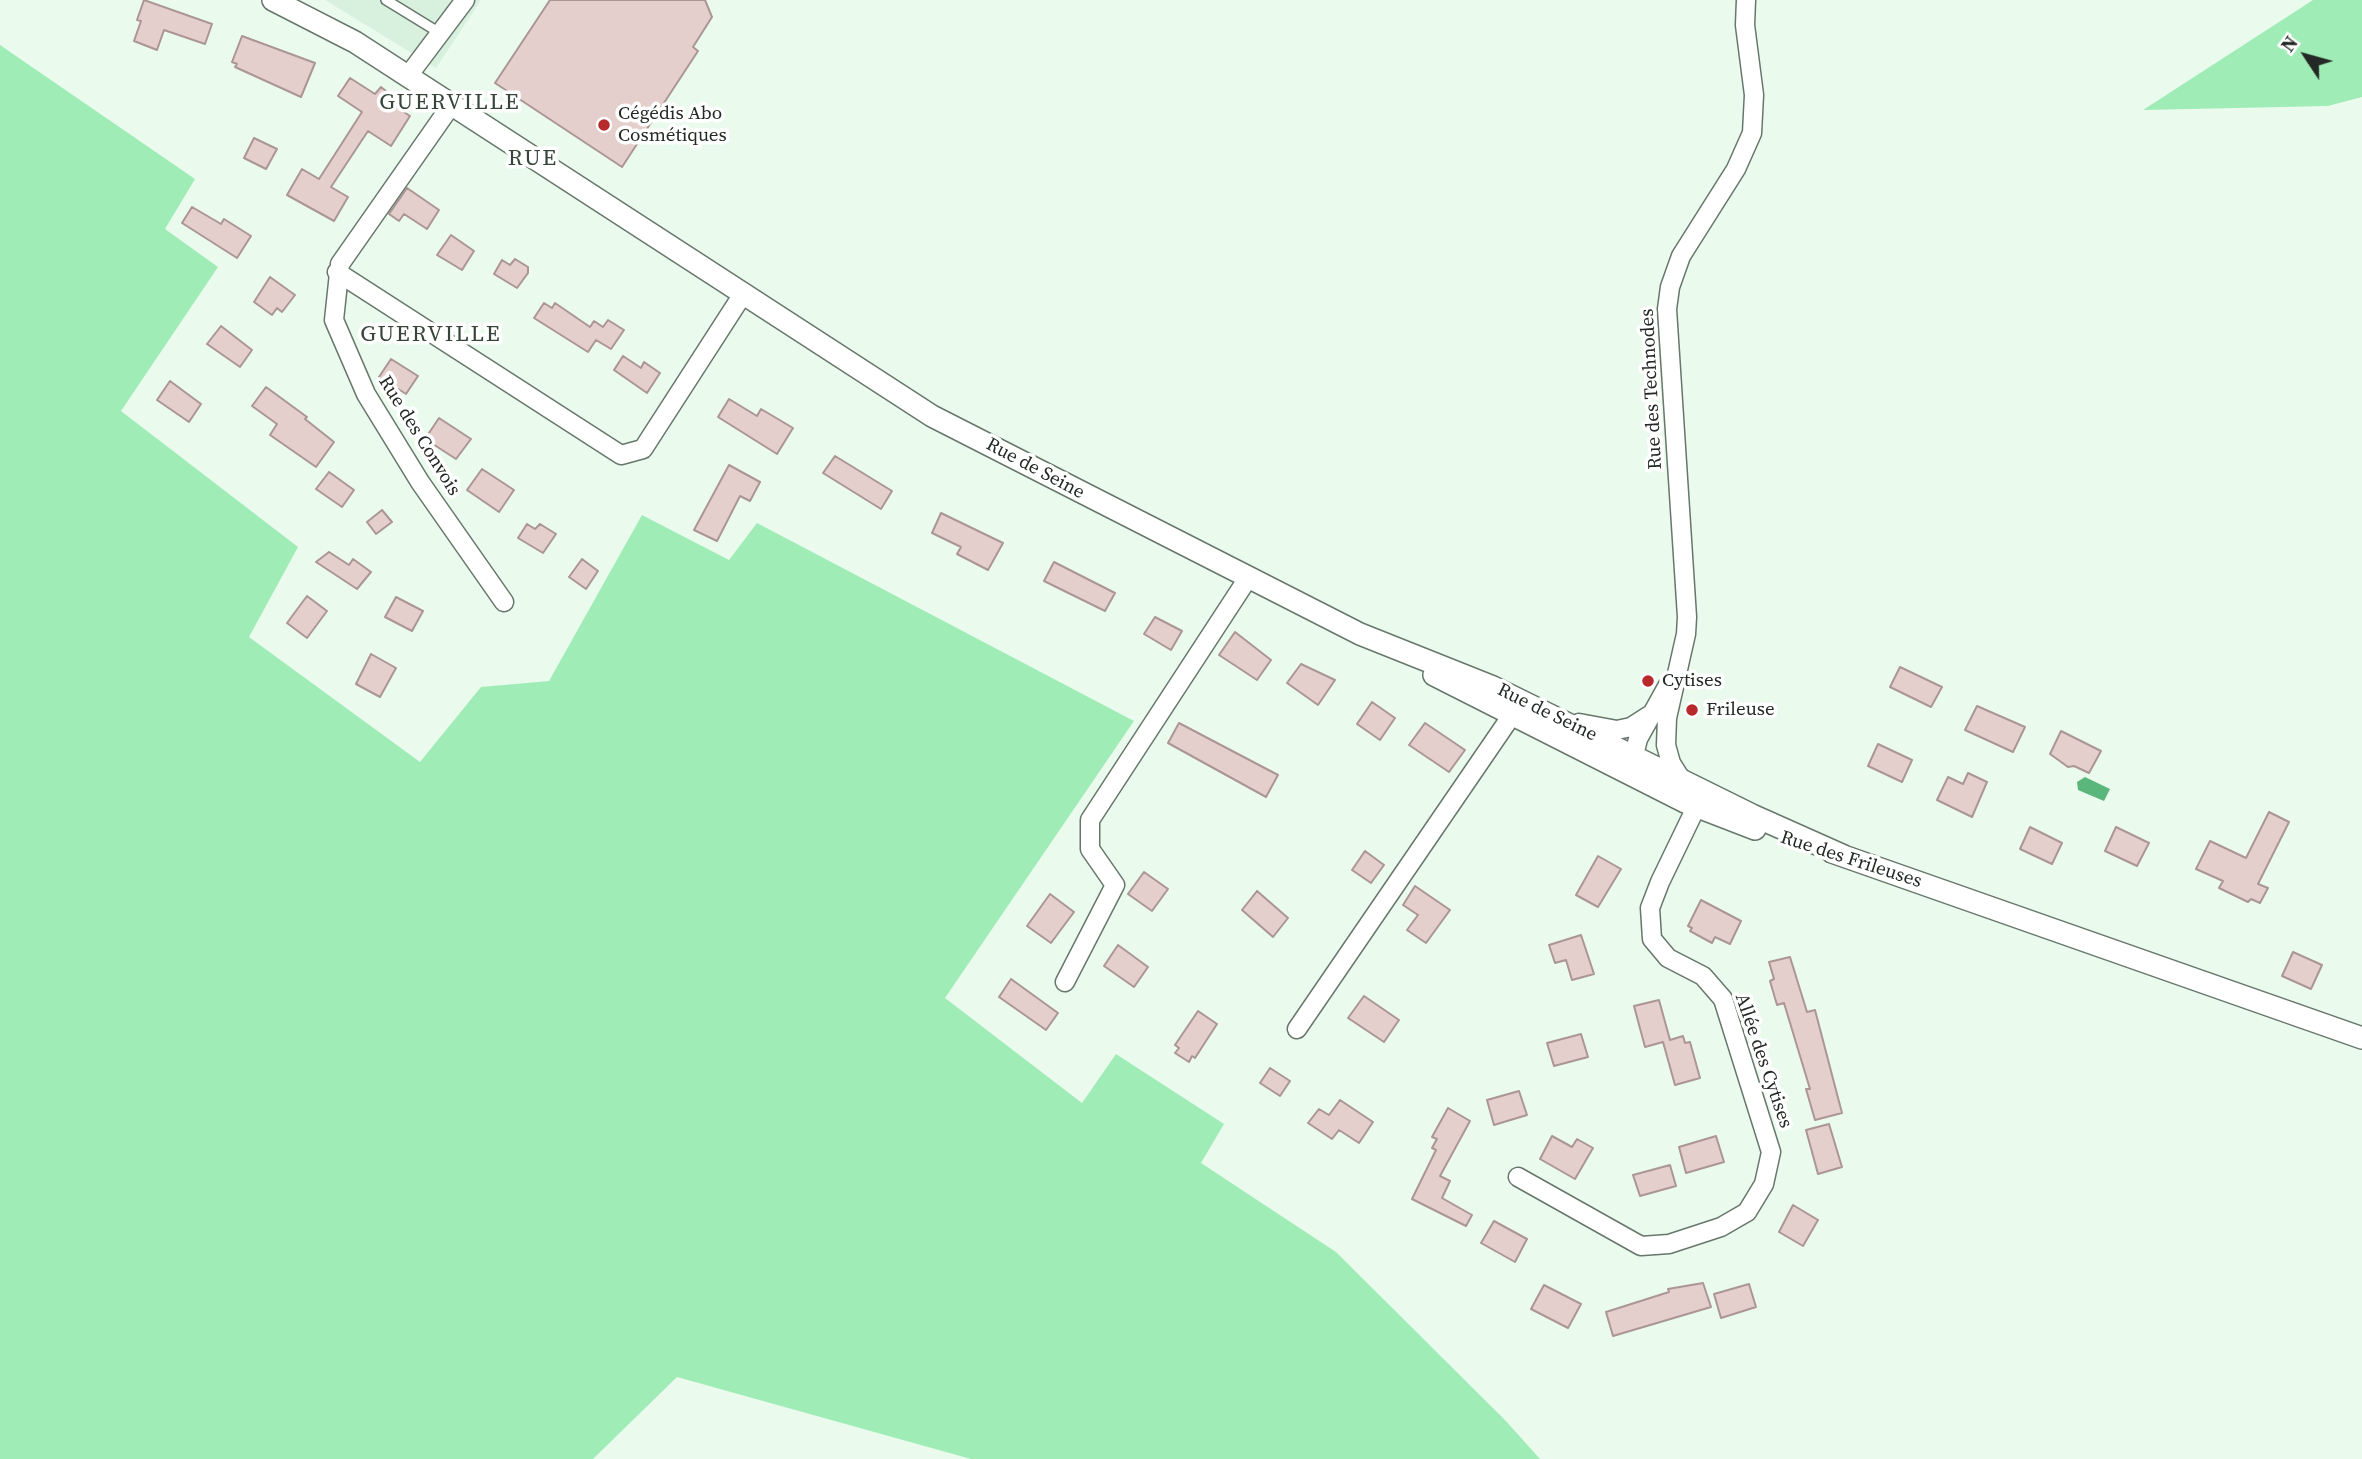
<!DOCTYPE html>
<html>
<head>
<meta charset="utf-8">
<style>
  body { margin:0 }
  #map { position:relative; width:2362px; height:1459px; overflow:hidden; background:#eafbee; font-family:"Source Serif 4",serif }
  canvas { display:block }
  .north { position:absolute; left:2271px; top:21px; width:70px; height:70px; -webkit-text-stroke:5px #fff; paint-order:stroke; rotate:306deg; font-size:19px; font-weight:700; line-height:28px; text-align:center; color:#232924 }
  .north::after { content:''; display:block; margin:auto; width:24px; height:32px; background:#232924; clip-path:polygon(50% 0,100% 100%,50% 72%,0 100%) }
</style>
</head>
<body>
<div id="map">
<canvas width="2362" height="1459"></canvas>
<div class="north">N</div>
</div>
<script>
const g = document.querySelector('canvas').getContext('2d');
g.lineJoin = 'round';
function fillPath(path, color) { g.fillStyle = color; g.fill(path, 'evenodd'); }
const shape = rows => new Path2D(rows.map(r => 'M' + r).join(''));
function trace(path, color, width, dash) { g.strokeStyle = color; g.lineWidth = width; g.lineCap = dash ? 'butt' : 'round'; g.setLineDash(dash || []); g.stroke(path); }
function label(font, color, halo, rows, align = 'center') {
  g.font = font + ' "Source Serif 4",serif'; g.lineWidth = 7; g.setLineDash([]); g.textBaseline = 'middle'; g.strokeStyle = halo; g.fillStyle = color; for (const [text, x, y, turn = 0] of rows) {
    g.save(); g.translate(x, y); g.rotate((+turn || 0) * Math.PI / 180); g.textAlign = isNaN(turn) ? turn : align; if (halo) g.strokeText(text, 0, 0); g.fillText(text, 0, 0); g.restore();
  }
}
const built = shape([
  [325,0,481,0,436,68]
]);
const green = shape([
  [2313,0,2362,0,2362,97,2328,106,2143,110],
  [0,45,195,179,165,229,218,267,121,411,298,547,249,637,420,762,481,687,549,681,642,515,729,560,757,523,1134,721,945,998,1082,1103,1116,1054,1224,1124,1201,1163,1336,1252,1505,1420,1540,1459,971,1459,677,1377,593,1459,0,1459]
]);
const water = shape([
  [2085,777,2110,789,2104,801,2078,790,2077,782]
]);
const building = shape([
  [144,0,212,24,205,44,164,30,157,50,134,41,141,21,137,20,144,0],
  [550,0,705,0,712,17,693,47,698,51,622,167,495,83,550,0],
  [242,36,315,63,301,97,235,67,237,64,232,62,242,36],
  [350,78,375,94,381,87,391,95,387,101,410,116,391,146,368,131,331,187,348,197,334,221,287,195,302,169,319,179,362,112,338,96,350,78],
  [254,138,277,149,266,169,244,158,254,138],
  [407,188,439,210,427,229,404,214,399,221,389,214,407,188],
  [192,207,221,224,224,219,251,236,237,258,182,223,192,207],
  [451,235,474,251,462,270,437,255,451,235],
  [515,259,528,267,528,273,517,288,494,274,502,260,510,265,515,259],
  [270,277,295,295,282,312,277,308,272,315,254,302,270,277],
  [544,303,552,308,555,303,590,327,594,321,603,327,608,320,624,330,611,349,596,340,588,352,534,318,544,303],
  [221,326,252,350,240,367,207,344,221,326],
  [623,356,641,368,644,362,660,373,647,393,614,370,623,356],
  [391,359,418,376,406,394,379,377,391,359],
  [170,381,201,404,189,422,157,400,170,381],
  [266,387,307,417,305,419,334,442,316,467,270,435,277,424,252,406,266,387],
  [729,399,757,416,761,409,793,428,777,454,718,417,729,399],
  [439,418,471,439,456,459,425,439,439,418],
  [835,456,892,491,881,509,823,473,835,456],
  [729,465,760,482,750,501,740,496,717,541,694,530,729,465],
  [482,469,514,490,499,512,467,490,482,469],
  [329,472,354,490,342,507,316,489,329,472],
  [382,510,392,522,376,534,367,522,382,510],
  [941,513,1003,543,988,570,957,554,961,547,932,533,941,513],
  [527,524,535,529,540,524,556,534,543,553,518,538,527,524],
  [329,552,349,565,353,559,371,572,357,589,316,562,329,552],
  [582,559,598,571,586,589,569,577,582,559],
  [1054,562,1115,593,1105,611,1044,581,1054,562],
  [307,596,327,611,307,638,287,623,307,596],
  [396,597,423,611,412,631,385,617,396,597],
  [1155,617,1182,631,1171,650,1144,634,1155,617],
  [1235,632,1271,660,1257,680,1219,655,1235,632],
  [371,654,396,668,380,697,356,684,371,654],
  [1301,664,1335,680,1318,705,1287,683,1301,664],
  [1900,667,1942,687,1931,707,1890,687,1900,667],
  [1372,702,1395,718,1380,740,1357,724,1372,702],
  [1977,706,2025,727,2013,752,1965,730,1977,706],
  [1179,723,1278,775,1266,797,1168,743,1179,723],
  [1425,723,1465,750,1449,772,1409,745,1425,723],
  [2061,731,2101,751,2089,773,2074,766,2068,767,2050,754,2061,731],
  [1878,744,1912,760,1902,782,1868,766,1878,744],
  [1968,773,1987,782,1972,817,1937,800,1948,777,1963,784,1968,773],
  [2269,812,2289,822,2258,884,2268,888,2260,903,2251,899,2248,902,2219,888,2223,881,2196,869,2210,841,2246,858,2269,812],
  [2030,827,2062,843,2052,864,2020,849,2030,827],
  [2116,827,2149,843,2137,866,2105,851,2116,827],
  [1365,851,1384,865,1371,883,1352,870,1365,851],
  [1598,856,1621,869,1598,907,1576,895,1598,856],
  [1144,872,1168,889,1152,911,1128,894,1144,872],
  [1415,886,1450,910,1426,943,1407,930,1418,915,1403,905,1415,886],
  [1257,891,1288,918,1273,937,1242,910,1257,891],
  [1050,894,1074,912,1051,943,1027,926,1050,894],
  [1701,900,1741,921,1730,944,1715,937,1712,943,1690,931,1692,928,1688,926,1701,900],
  [1581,935,1594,974,1572,980,1566,960,1555,963,1549,945,1581,935],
  [1118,945,1148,967,1134,987,1104,966,1118,945],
  [2293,952,2322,965,2311,989,2282,976,2293,952],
  [1790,957,1807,1012,1815,1010,1842,1113,1815,1120,1806,1089,1810,1089,1784,1003,1777,1005,1770,981,1774,979,1769,962,1790,957],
  [1011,979,1058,1013,1046,1030,999,997,1011,979],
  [1364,996,1399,1020,1384,1042,1348,1018,1364,996],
  [1659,1000,1670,1040,1683,1036,1685,1043,1690,1042,1700,1078,1675,1085,1663,1042,1645,1047,1634,1006,1659,1000],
  [1198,1011,1217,1024,1195,1058,1192,1056,1189,1062,1175,1053,1179,1048,1175,1045,1198,1011],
  [1581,1034,1588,1057,1554,1066,1547,1043,1581,1034],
  [1270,1068,1290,1081,1280,1096,1260,1083,1270,1068],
  [1519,1091,1527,1115,1494,1125,1487,1100,1519,1091],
  [1340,1100,1373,1122,1359,1143,1339,1130,1332,1139,1308,1123,1319,1109,1329,1115,1340,1100],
  [1448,1108,1470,1121,1440,1176,1450,1181,1442,1198,1472,1215,1466,1226,1412,1199,1436,1150,1432,1148,1437,1139,1432,1137,1448,1108],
  [1829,1124,1842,1167,1818,1174,1806,1130,1829,1124],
  [1552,1136,1572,1147,1577,1139,1593,1148,1575,1179,1540,1159,1552,1136],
  [1716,1136,1724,1162,1686,1173,1679,1147,1716,1136],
  [1670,1165,1676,1186,1640,1196,1633,1175,1670,1165],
  [1793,1205,1818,1220,1803,1246,1779,1232,1793,1205],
  [1494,1221,1527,1239,1515,1262,1481,1243,1494,1221],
  [1703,1283,1711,1307,1613,1336,1606,1312,1669,1292,1668,1289,1703,1283],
  [1749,1284,1756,1307,1721,1318,1714,1294,1749,1284],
  [1544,1285,1581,1304,1568,1328,1531,1309,1544,1285]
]);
const service = shape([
  [386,0,435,30,438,37]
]);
const minor = shape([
  [408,76,465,0],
  [452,104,340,264,334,320,366,394,420,482,504,602],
  [337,272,621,455,643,449,743,294],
  [1579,723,1617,730,1631,727,1648,716],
  [1637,768,1634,755,1638,739,1668,685],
  [1683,782,1671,763,1666,745,1667,718,1686,634,1687,617,1667,309,1670,287,1681,256,1736,169,1752,133,1754,95,1745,25,1746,0],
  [1065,982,1115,885,1090,849,1090,820,1248,578],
  [1297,1029,1512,715],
  [1518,1177,1641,1246,1669,1244,1721,1227,1747,1212,1764,1184,1771,1152,1723,999,1703,976,1668,958,1652,939,1650,908,1660,882,1702,795]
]);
const tertiary = shape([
  [273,0,355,42,932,416,1360,634,1493,687,1752,815,1844,856],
  [1434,675,1685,802,1755,829],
  [1832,852,2362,1038]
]);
const markers = [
  [604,125,7,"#b8292b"],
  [1648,681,7,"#b8292b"],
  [1692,710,7,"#b8292b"]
];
const poiNames = [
  ["Cégédis Abo",618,114],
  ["Cosmétiques",618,136],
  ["Cytises",1662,681],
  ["Frileuse",1706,710]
];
const streetNames = [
  ["Rue des Technodes",1652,389,-93],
  ["Rue des Convois",419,436,58],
  ["Rue de Seine",1035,469,28],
  ["Rue de Seine",1547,713,26],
  ["Rue des Frileuses",1851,860,18],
  ["Allée des Cytises",1763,1061,71]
];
const quarterNames = [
  ["GUERVILLE",450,103],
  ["RUE",533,159],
  ["GUERVILLE",431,335]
];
fillPath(built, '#d8f0de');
fillPath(green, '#a0ecb7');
fillPath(water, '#5ab67b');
fillPath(building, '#e5cfcc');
trace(building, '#ab9694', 2);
trace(service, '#67776b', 12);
trace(minor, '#67776b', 21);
trace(tertiary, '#67776b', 24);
trace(service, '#fff', 9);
trace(minor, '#fff', 18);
trace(tertiary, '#fff', 21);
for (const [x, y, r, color] of markers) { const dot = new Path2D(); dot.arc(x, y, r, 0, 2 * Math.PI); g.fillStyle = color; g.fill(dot); trace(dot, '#fff', 2.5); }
label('19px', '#232924', '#fff', poiNames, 'left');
label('19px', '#232924', '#fff', streetNames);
g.letterSpacing = '2px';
label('23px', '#37453b', '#fff', quarterNames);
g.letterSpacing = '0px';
</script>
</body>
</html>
